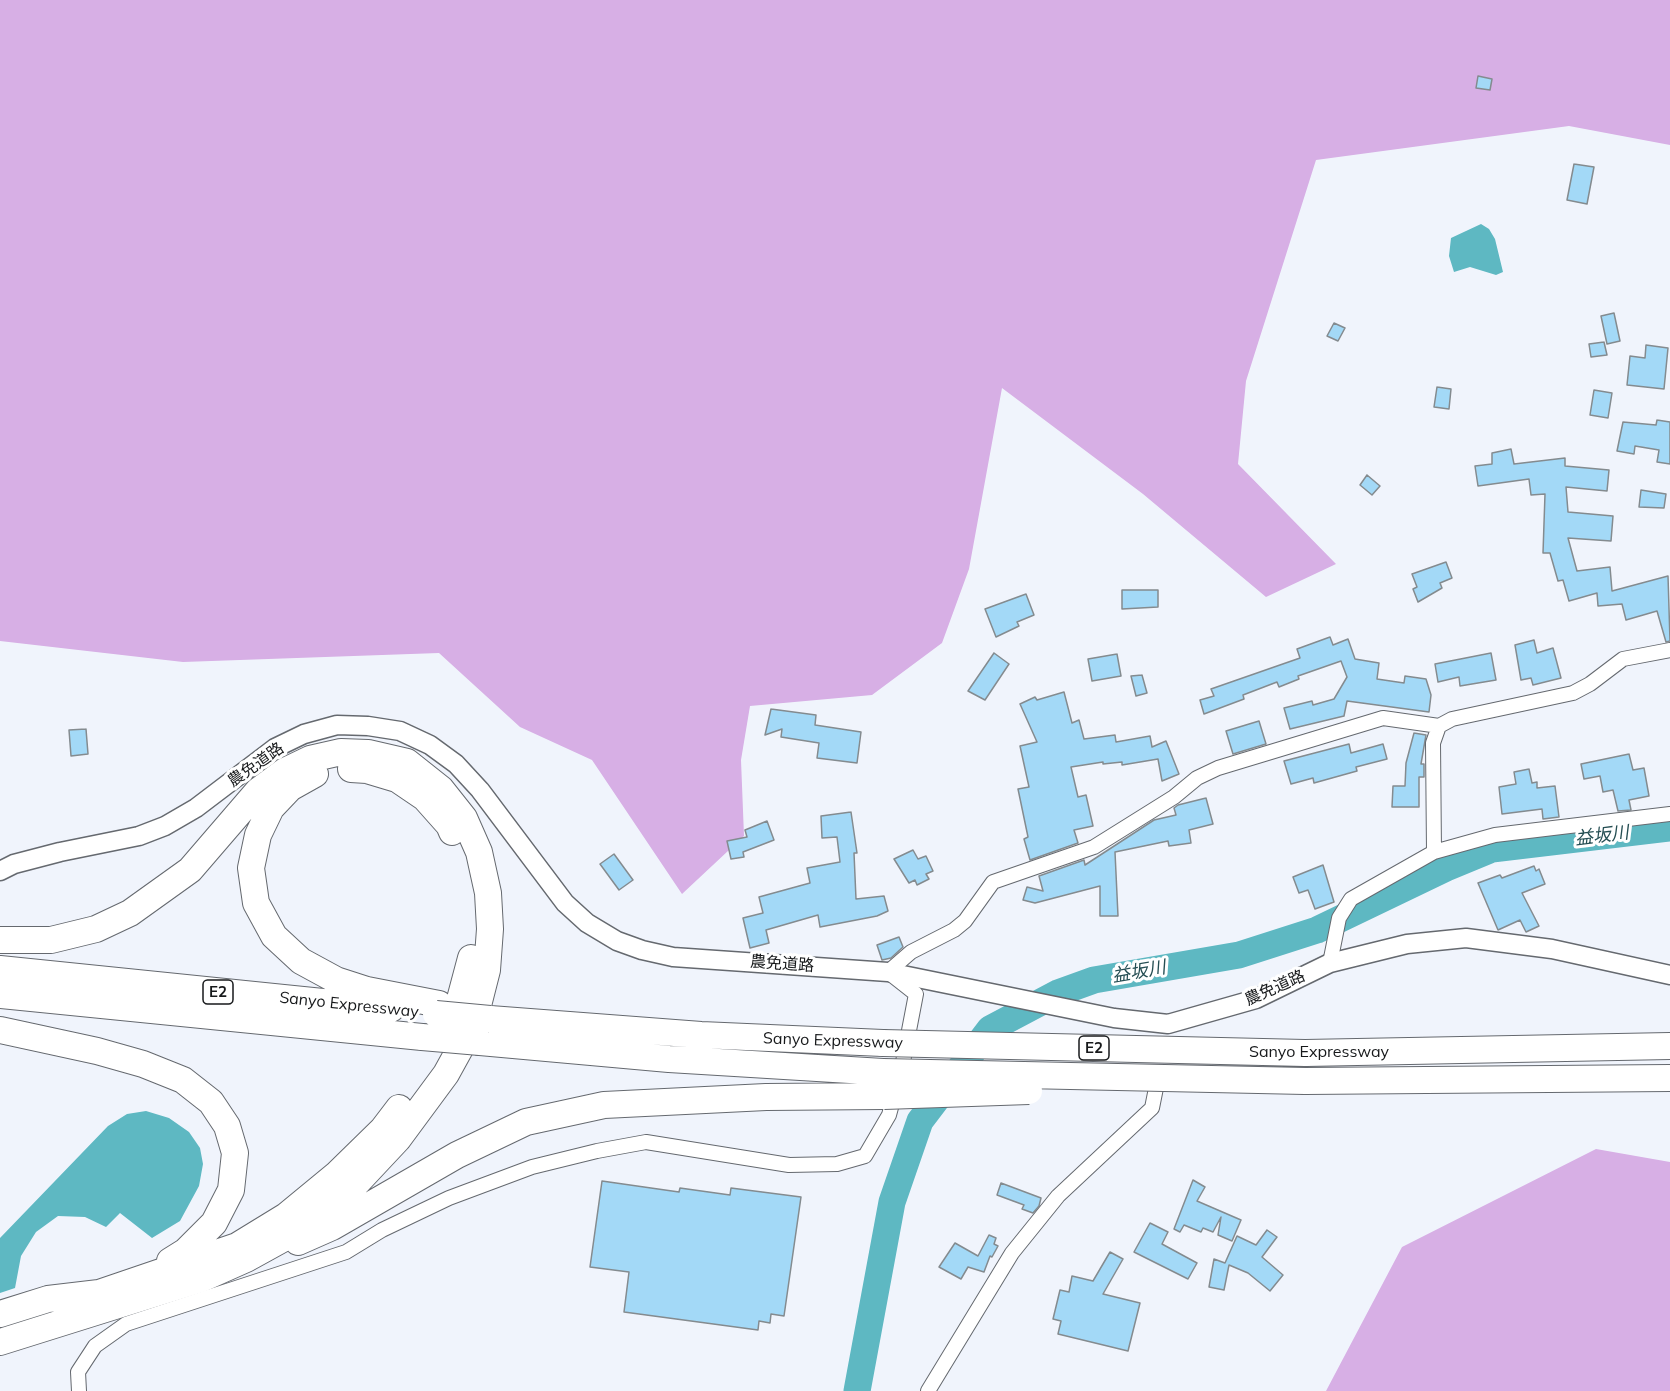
<!DOCTYPE html>
<html>
<head>
<meta charset="utf-8">
<style>
  body { margin:0 }
  canvas { display:block; background:#f0f4fc }
</style>
</head>
<body>
<canvas width="1670" height="1391"></canvas>
<script>
const g = document.querySelector('canvas').getContext('2d');
g.lineJoin = 'round';
function fillPath(path, color) { g.fillStyle = color; g.fill(path, 'evenodd'); }
const shape = rows => new Path2D(rows.map(r => 'M' + r).join(''));
function trace(path, color, width, dash) { g.strokeStyle = color; g.lineWidth = width; g.lineCap = dash ? 'butt' : 'round'; g.setLineDash(dash || []); g.stroke(path); }
function label(font, color, halo, rows, align = 'center') {
  g.font = font + ' Mulish,"Noto Sans JP",sans-serif'; g.lineWidth = 6; g.setLineDash([]); g.textBaseline = 'middle'; g.strokeStyle = halo; g.fillStyle = color; for (const [text, x, y, turn = 0] of rows) {
    g.save(); g.translate(x, y); g.rotate((+turn || 0) * Math.PI / 180); g.textAlign = isNaN(turn) ? turn : align; if (halo) g.strokeText(text, 0, 0); g.fillText(text, 0, 0); g.restore();
  }
}
const green = shape([
  [0,0,1670,0,1670,145,1569,126,1316,160,1246,381,1238,464,1336,564,1266,597,1143,494,1002,388,969,569,942,643,872,695,750,706,741,760,744,836,682,894,592,760,520,727,439,653,183,662,0,641],
  [1596,1149,1670,1162,1670,1391,1326,1391,1402,1247]
]);
const water = shape([
  [1481,224,1489,229,1495,239,1503,272,1496,275,1470,267,1454,272,1449,256,1451,238],
  [146,1111,169,1118,189,1132,200,1148,203,1164,199,1186,180,1221,152,1238,120,1213,106,1227,85,1217,58,1216,36,1232,21,1256,15,1288,0,1293,0,1238,108,1126,127,1114]
]);
const river = shape([
  [857,1391,892,1202,920,1121,990,1029,1058,993,1094,980,1239,955,1317,930,1446,868,1492,849,1670,828]
]);
const building = shape([
  [1478,76,1492,79,1490,90,1476,88,1478,76],
  [1574,164,1594,167,1587,204,1567,200,1574,164],
  [1614,313,1620,341,1607,344,1601,316,1614,313],
  [1334,323,1345,328,1338,341,1327,336,1334,323],
  [1604,342,1607,355,1591,357,1589,344,1604,342],
  [1646,345,1668,348,1664,389,1627,385,1630,356,1645,358,1646,345],
  [1437,387,1451,389,1449,409,1434,407,1437,387],
  [1594,390,1612,393,1608,418,1590,415,1594,390],
  [1657,420,1670,422,1670,464,1657,462,1659,450,1635,446,1634,454,1617,451,1623,422,1656,425,1657,420],
  [1511,449,1514,464,1565,458,1565,466,1609,470,1607,491,1566,487,1568,512,1613,516,1611,541,1568,538,1577,571,1610,567,1612,591,1668,576,1670,641,1666,642,1657,611,1626,620,1622,604,1598,606,1597,593,1569,601,1563,580,1558,581,1550,553,1543,553,1545,494,1531,495,1529,479,1478,486,1475,466,1492,464,1492,453,1511,449],
  [1367,475,1380,486,1372,495,1360,485,1367,475],
  [1641,490,1666,494,1664,508,1639,507,1641,490],
  [1446,562,1452,578,1440,583,1442,588,1418,602,1413,589,1417,587,1412,574,1446,562],
  [1122,590,1158,590,1158,607,1122,609,1122,590],
  [1026,594,1034,615,1017,622,1019,626,996,637,985,609,1026,594],
  [1330,637,1333,645,1348,639,1355,659,1379,663,1377,679,1404,683,1405,676,1426,679,1431,695,1429,712,1347,701,1344,716,1290,729,1284,708,1312,701,1313,705,1334,699,1347,677,1341,661,1298,676,1299,679,1279,687,1277,682,1243,695,1244,699,1204,714,1200,700,1214,696,1211,689,1300,658,1297,649,1330,637],
  [1534,640,1537,653,1553,648,1561,678,1533,685,1531,678,1521,680,1515,645,1534,640],
  [994,653,1009,664,985,700,968,691,994,653],
  [1491,653,1496,680,1460,686,1459,677,1438,682,1435,664,1491,653],
  [1117,654,1121,676,1092,681,1088,659,1117,654],
  [1142,675,1147,693,1136,696,1131,676,1142,675],
  [1064,692,1072,723,1079,720,1084,739,1115,735,1116,742,1150,736,1152,747,1166,741,1179,774,1162,781,1158,759,1122,765,1122,762,1103,764,1103,762,1071,767,1078,797,1086,795,1093,826,1074,830,1078,843,1030,860,1024,839,1028,837,1018,789,1029,787,1020,746,1037,742,1020,704,1035,697,1037,700,1064,692],
  [771,709,816,715,815,725,861,732,857,763,817,758,819,743,781,737,782,729,765,735,771,709],
  [1259,721,1266,744,1233,754,1226,731,1259,721],
  [86,729,88,754,71,756,69,730,86,729],
  [1414,733,1426,735,1421,764,1424,764,1424,777,1419,777,1419,807,1392,807,1393,786,1405,786,1406,763,1414,733],
  [1349,744,1351,753,1383,744,1387,759,1356,767,1357,771,1314,783,1313,778,1291,784,1284,761,1349,744],
  [1629,754,1633,770,1644,768,1649,796,1629,800,1631,810,1618,811,1613,790,1603,792,1600,776,1584,779,1581,764,1629,754],
  [1529,769,1532,783,1537,782,1537,788,1555,786,1559,817,1543,819,1542,809,1502,814,1499,787,1516,784,1514,772,1529,769],
  [1206,798,1213,824,1189,830,1191,843,1169,846,1168,841,1115,852,1118,916,1100,916,1100,886,1035,903,1023,900,1027,887,1043,891,1039,876,1084,860,1085,865,1154,820,1176,815,1174,808,1178,805,1206,798],
  [851,812,857,853,854,853,856,899,884,896,888,911,877,916,820,927,818,915,766,930,769,943,750,948,743,918,763,913,759,897,810,883,807,868,840,862,837,837,822,838,821,816,851,812],
  [767,821,774,840,743,852,744,857,731,859,727,841,747,837,745,830,767,821],
  [913,850,918,859,926,856,933,871,926,874,929,879,917,885,915,880,909,883,894,859,913,850],
  [614,854,633,880,619,890,600,864,614,854],
  [1323,865,1334,902,1315,909,1308,890,1299,893,1293,877,1323,865],
  [1534,866,1536,871,1539,869,1545,884,1522,893,1539,926,1526,932,1520,920,1498,930,1478,883,1500,875,1502,878,1534,866],
  [899,937,903,947,891,958,882,960,877,945,899,937],
  [1193,1180,1205,1187,1197,1201,1241,1220,1232,1241,1218,1235,1221,1217,1213,1232,1203,1228,1201,1232,1184,1225,1180,1232,1174,1229,1193,1180],
  [602,1181,679,1192,680,1188,730,1195,731,1188,801,1197,784,1316,771,1314,770,1323,759,1321,758,1330,624,1312,629,1272,590,1267,602,1181],
  [1001,1183,1041,1198,1039,1206,1033,1213,1022,1209,1024,1205,997,1195,1001,1183],
  [1150,1223,1168,1232,1162,1244,1197,1263,1188,1279,1134,1252,1150,1223],
  [1267,1230,1277,1237,1262,1257,1283,1275,1270,1291,1248,1273,1229,1265,1224,1290,1209,1287,1214,1259,1225,1263,1237,1236,1256,1245,1267,1230],
  [989,1235,996,1238,994,1244,998,1246,992,1257,990,1256,984,1272,968,1267,961,1279,939,1267,955,1243,978,1256,989,1235],
  [1110,1252,1123,1259,1103,1294,1140,1303,1128,1351,1058,1334,1061,1321,1053,1319,1060,1290,1069,1292,1072,1276,1093,1281,1110,1252]
]);
const minor = shape([
  [1434,852,1495,835,1670,814],
  [1330,963,1339,918,1351,899,1434,852,1433,743,1439,726,1452,719,1573,693,1590,684,1623,659,1670,650],
  [79,1391,78,1372,95,1346,126,1324,346,1252,382,1230,449,1198,532,1167,597,1151,646,1142,789,1165,837,1164,865,1156,889,1115,902,1067,916,994,888,972,911,952,954,930,965,921,993,882,1094,847,1174,797,1197,778,1218,768,1383,718,1439,726],
  [928,1391,1012,1253,1058,1196,1152,1108,1159,1073]
]);
const tertiary = shape([
  [0,871,14,864,60,852,139,836,165,826,196,808,275,748,304,734,337,725,368,726,400,731,430,745,456,764,480,790,565,903,587,923,617,941,642,950,673,957,888,972,1114,1018,1168,1024,1256,999,1330,963,1407,944,1466,938,1552,949,1670,975]
]);
const motorway = shape([
  [351,769,367,770,397,779,425,798,449,825,452,832],
  [315,774,290,788,271,808,258,835,251,868,256,903,274,936,301,961,336,980,367,990,439,1004],
  [0,940,51,940,96,929,130,913,190,870,258,791,285,771,310,759,341,752,368,753,407,762,441,789,464,818,479,852,488,893,490,929,487,970,473,1025,446,1074,398,1139,353,1187,295,1232,246,1259,201,1279,0,1342],
  [0,969,391,1009],
  [0,995,422,1037],
  [490,1019,701,1035,883,1043],
  [0,1030,97,1051,143,1064,183,1080,211,1102,227,1126,235,1153,231,1190,214,1223,186,1251,170,1261],
  [447,1035,455,1018,471,958],
  [480,1042,669,1059,883,1072],
  [1305,1053,1670,1046],
  [1305,1081,1670,1078],
  [298,1242,332,1227,457,1155,526,1122,604,1105,766,1097,884,1096],
  [0,1314,48,1299,99,1293,237,1246,286,1216,337,1174,383,1129,399,1108]
]);
const motorwayBridge = shape([
  [436,1014,490,1019],
  [422,1037,480,1042],
  [883,1043,1305,1053],
  [883,1072,1305,1081],
  [884,1096,1029,1091]
]);
const shields = [
  [218,992,30],
  [1094,1048,30]
];
const shieldNames = [
  ["E2",218,992],
  ["E2",1094,1048]
];
const streetNames = [
  ["農免道路",256,765,-35],
  ["農免道路",782,964,4],
  ["農免道路",1275,988,-24],
  ["Sanyo Expressway",349,1005,6],
  ["Sanyo Expressway",833,1041,2],
  ["Sanyo Expressway",1319,1052]
];
const waterNames = [
  ["益坂川",1602,836,-7],
  ["益坂川",1139,972,-10]
];
fillPath(green, '#d7afe5');
fillPath(water, '#5eb8c2');
trace(river, '#5eb8c2', 27);
fillPath(building, '#a3d9f7');
trace(building, '#848b8f', 1.5);
trace(minor, '#65696f', 16);
trace(tertiary, '#65696f', 21);
trace(motorway, '#65696f', 28);
trace(minor, '#fff', 14);
trace(tertiary, '#fff', 18);
trace(motorway, '#fff', 26);
trace(motorwayBridge, '#65696f', 28, []);
trace(motorwayBridge, '#fff', 26);
for (const [x, y, w] of shields) { const box = new Path2D(); box.roundRect(x - w / 2, y - 12, w, 24, 4.5); g.fillStyle = '#fff'; g.fill(box); trace(box, '#17191b', 1.5); }
label('bold 15px', '#17191b', null, shieldNames);
label('16px', '#17191b', '#fff', streetNames);
label('italic 18px', '#254e53', '#fff', waterNames);
</script>
</body>
</html>
